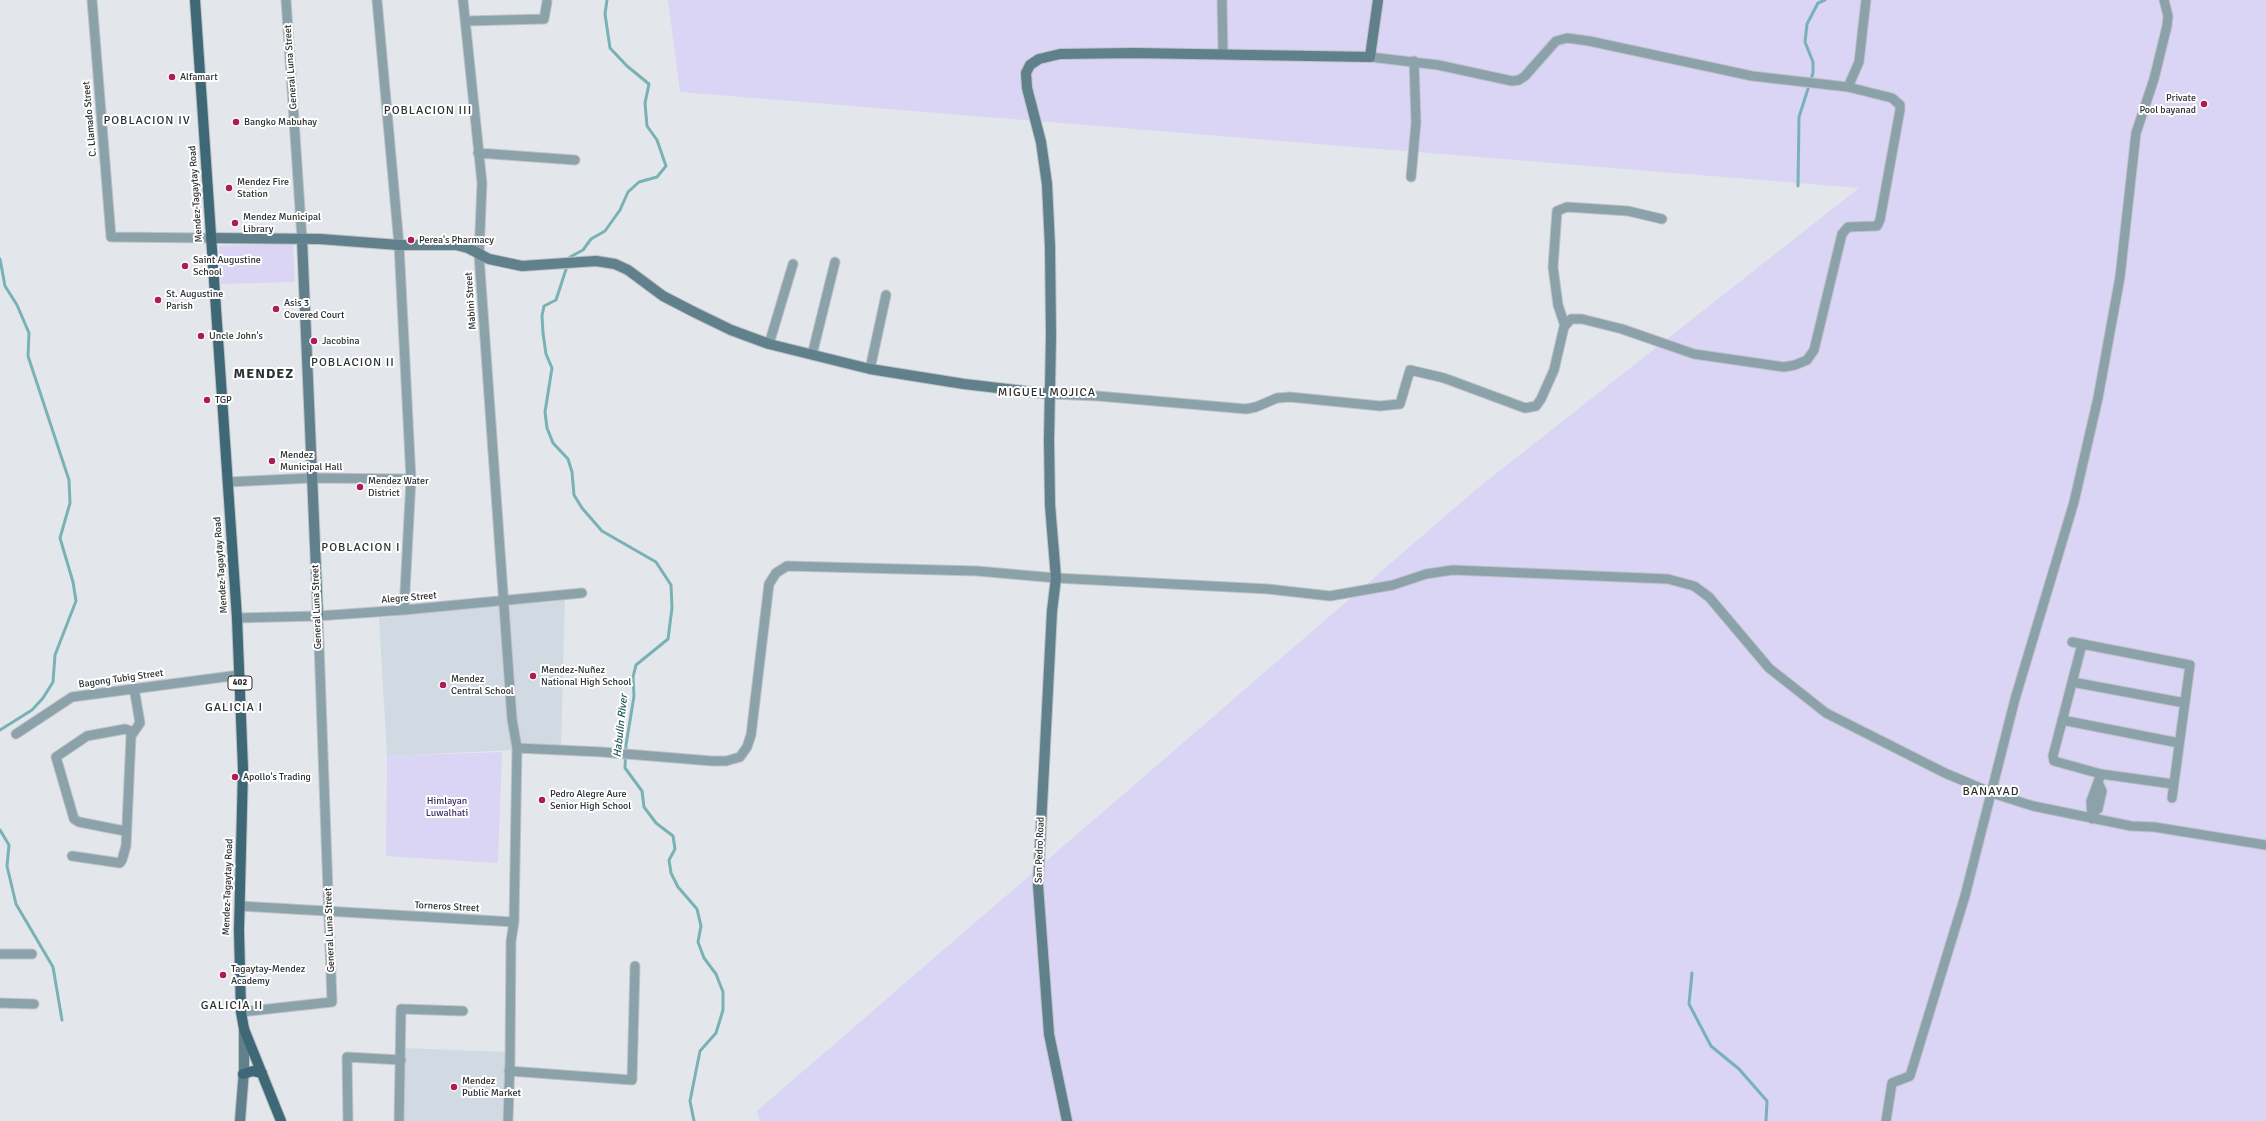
<!DOCTYPE html>
<html>
<head>
<meta charset="utf-8">
<style>
  body { margin:0 }
  canvas { display:block; background:#e3e7eb }
</style>
</head>
<body>
<canvas width="2266" height="1121"></canvas>
<script>
const g = document.querySelector('canvas').getContext('2d');
g.lineJoin = 'round';
function fillPath(path, color) { g.fillStyle = color; g.fill(path, 'evenodd'); }
const shape = rows => new Path2D(rows.map(r => 'M' + r).join(''));
function trace(path, color, width, dash) { g.strokeStyle = color; g.lineWidth = width; g.lineCap = dash ? 'butt' : 'round'; g.setLineDash(dash || []); g.stroke(path); }
function label(font, color, halo, rows, align = 'center') {
  g.font = font + ' Signika,sans-serif'; g.lineWidth = 4; g.setLineDash([]); g.textBaseline = 'middle'; g.strokeStyle = halo; g.fillStyle = color; for (const [text, x, y, turn = 0] of rows) {
    g.save(); g.translate(x, y); g.rotate((+turn || 0) * Math.PI / 180); g.textAlign = isNaN(turn) ? turn : align; if (halo) g.strokeText(text, 0, 0); g.fillText(text, 0, 0); g.restore();
  }
}
const built = shape([
  [565,597,561,748,387,756,379,618],
  [403,1048,509,1052,505,1121,401,1121]
]);
const green = shape([
  [668,0,2266,0,2266,1121,760,1121,757,1111,1479,487,1859,188,680,92],
  [293,244,295,282,221,284,219,246],
  [502,752,498,863,386,856,387,756]
]);
const stream = shape([
  [607,0,605,14,610,48,627,66,649,84,645,103,647,126,657,140,666,166,657,177,639,182,628,192,620,210,605,231,591,239,583,250,570,257,556,300,544,306,542,316,543,333,546,354,552,368,545,412,547,428,553,443,568,459,572,472,574,495,582,508,602,531,656,562,671,585,672,608,668,639,636,665,633,677,634,696,626,745,625,768,642,791,644,807,656,823,673,836,675,849,669,860,671,873,678,887,697,909,701,926,698,942,704,958,716,974,723,992,723,1010,716,1033,700,1051,690,1101,694,1121],
  [1798,186,1799,117,1813,73,1813,62,1805,42,1807,24,1818,3,1825,0],
  [0,259,5,286,17,305,29,333,28,356,69,480,70,503,60,538,73,582,76,601,55,655,53,682,43,698,32,710,0,730],
  [0,830,9,845,7,866,16,904,53,967,62,1020],
  [1692,973,1689,1004,1711,1046,1739,1069,1767,1101,1766,1121]
]);
const street = shape([
  [92,0,111,237,211,238],
  [286,0,302,239],
  [377,0,399,245,411,479,404,610],
  [463,0,482,183,479,255,512,719,517,748,514,922],
  [1222,0,1223,54],
  [466,21,544,19,547,2],
  [1848,87,1859,62,1866,0],
  [478,153,575,160],
  [1411,177,1416,123,1414,61],
  [1565,326,1558,305,1553,267,1557,211,1567,207,1628,211,1662,219],
  [769,344,793,264],
  [812,355,835,262],
  [870,369,886,295],
  [1050,394,1098,396,1246,409,1256,407,1277,398,1290,397,1380,406,1400,404,1410,370,1444,378,1525,408,1536,406,1541,399,1554,370,1564,327,1571,319,1582,319,1622,329,1694,354,1784,367,1795,365,1807,360,1814,350,1842,234,1848,227,1877,226,1880,220,1900,110,1900,105,1892,98,1848,87,1752,76,1589,41,1567,38,1556,41,1525,76,1519,80,1512,81,1438,65,1370,57],
  [228,482,312,478,411,479],
  [237,618,318,616,404,610,582,593],
  [2072,642,2190,665,2172,798],
  [2082,644,2053,756,2054,761,2101,774,2173,784],
  [2072,682,2185,703],
  [2062,720,2179,743],
  [16,734,72,697,239,675],
  [517,748,602,752,712,761,726,761,740,757,747,747,751,735,769,584,776,573,787,566,977,571,1056,578,1268,589,1330,596,1393,585,1426,574,1453,570,1668,579,1694,586,1709,597,1769,668,1826,713,1945,773,1992,793,2033,806,2131,826,2154,827,2266,845],
  [2093,813,2098,809,2102,791,2098,782],
  [2092,819,2091,801,2101,774],
  [125,831,79,822,74,819,56,757,87,736,125,729,133,732],
  [72,856,120,863,122,860,126,846,131,736,140,723,134,688],
  [240,906,514,922,511,941,510,1060,508,1121],
  [0,954,32,954],
  [0,1003,34,1004],
  [241,1012,332,1002,318,616],
  [509,1071,632,1080,635,966],
  [348,1121,347,1057,401,1060],
  [399,1121,401,1009,463,1011],
  [1886,1121,1892,1083,1910,1076,1965,896,2015,699,2074,502,2098,398,2120,277,2136,133,2154,79,2167,26,2168,16,2164,0]
]);
const secondary = shape([
  [211,238,320,239,399,245,456,245,468,248,489,259,522,266,596,261,615,264,628,270,663,296,694,312,731,330,769,344,870,369,964,384,1050,394],
  [302,239,318,616],
  [240,1121,244,1070,244,1029],
  [1067,1121,1049,1034,1038,885,1052,611,1056,578,1050,505,1049,440,1051,336,1050,247,1047,184,1041,142,1027,88,1026,73,1030,65,1039,59,1060,54,1135,53,1370,57,1378,0]
]);
const primary = shape([
  [195,0,237,618,243,769,239,930,241,1012,244,1029,281,1121],
  [243,1074,253,1071,262,1073]
]);
const markers = [
  [172,77,4,"#ad1c52"],
  [2204,104,4,"#ad1c52"],
  [236,122,4,"#ad1c52"],
  [229,188,4,"#ad1c52"],
  [235,223,4,"#ad1c52"],
  [411,240,4,"#ad1c52"],
  [185,266,4,"#ad1c52"],
  [158,300,4,"#ad1c52"],
  [276,309,4,"#ad1c52"],
  [201,336,4,"#ad1c52"],
  [314,341,4,"#ad1c52"],
  [207,400,4,"#ad1c52"],
  [272,461,4,"#ad1c52"],
  [360,487,4,"#ad1c52"],
  [533,676,4,"#ad1c52"],
  [443,685,4,"#ad1c52"],
  [235,777,4,"#ad1c52"],
  [542,800,4,"#ad1c52"],
  [223,975,4,"#ad1c52"],
  [454,1087,4,"#ad1c52"]
];
const shields = [
  [240,683,24]
];
const shieldNames = [
  ["402",240,683]
];
const streetNames = [
  ["General Luna Street",291,67,-94],
  ["C. Llamado Street",90,119,-95],
  ["Mendez-Tagaytay Road",196,194,-94],
  ["Mabini Street",471,301,-94],
  ["Mendez-Tagaytay Road",221,565,-94],
  ["Alegre Street",409,598,-5],
  ["General Luna Street",317,607,-92],
  ["Bagong Tubig Street",121,679,-8],
  ["San Pedro Road",1040,850,-88],
  ["Mendez-Tagaytay Road",228,887,-88],
  ["Torneros Street",447,907,3],
  ["General Luna Street",330,930,-92]
];
const poiNames = [
  ["Alfamart",180,77],
  ["Private",2196,98,"right"],
  ["Pool bayanad",2196,110,"right"],
  ["Bangko Mabuhay",244,122],
  ["Mendez Fire",237,182],
  ["Station",237,194],
  ["Mendez Municipal",243,217],
  ["Library",243,229],
  ["Perea's Pharmacy",419,240],
  ["Saint Augustine",193,260],
  ["School",193,272],
  ["St. Augustine",166,294],
  ["Parish",166,306],
  ["Asis 3",284,303],
  ["Covered Court",284,315],
  ["Uncle John's",209,336],
  ["Jacobina",322,341],
  ["TGP",215,400],
  ["Mendez",280,455],
  ["Municipal Hall",280,467],
  ["Mendez Water",368,481],
  ["District",368,493],
  ["Mendez-Nuñez",541,670],
  ["National High School",541,682],
  ["Mendez",451,679],
  ["Central School",451,691],
  ["Apollo's Trading",243,777],
  ["Pedro Alegre Aure",550,794],
  ["Senior High School",550,806],
  ["Tagaytay-Mendez",231,969],
  ["Academy",231,981],
  ["Mendez",462,1081],
  ["Public Market",462,1093]
];
const parkNames = [
  ["Himlayan",447,801],
  ["Luwalhati",447,813]
];
const waterNames = [
  ["Habulin River",621,726,-84]
];
const quarterNames = [
  ["POBLACION III",428,111],
  ["POBLACION IV",147,121],
  ["POBLACION II",353,363],
  ["MIGUEL MOJICA",1047,393],
  ["POBLACION I",361,548],
  ["GALICIA I",234,708],
  ["BANAYAD",1991,792],
  ["GALICIA II",232,1006]
];
const districtNames = [
  ["MENDEZ",264,374]
];
fillPath(built, '#d1dae3');
fillPath(green, '#dad4f5');
trace(stream, '#78b2b4', 3);
trace(street, '#bfc2c6', 11);
trace(secondary, '#bfc2c6', 12);
trace(primary, '#bfc2c6', 12);
trace(street, '#8ca2aa', 9);
trace(secondary, '#60808c', 10);
trace(primary, '#3f6877', 10);
for (const [x, y, r, color] of markers) { const dot = new Path2D(); dot.arc(x, y, r, 0, 2 * Math.PI); g.fillStyle = color; g.fill(dot); trace(dot, '#fff', 1.5); }
for (const [x, y, w] of shields) { const box = new Path2D(); box.roundRect(x - w / 2, y - 7, w, 14, 3); g.fillStyle = '#fff'; g.fill(box); trace(box, '#2d2f30', 1); }
label('bold 9px', '#2d2f30', null, shieldNames);
label('10px', '#2d2f30', '#fff', streetNames);
label('10px', '#2d2f30', '#fff', poiNames, 'left');
label('10px', '#3b2c61', '#fff', parkNames);
label('italic 11px', '#215456', '#fff', waterNames);
g.letterSpacing = '1px';
label('12px', '#2d2f30', '#fff', quarterNames);
g.letterSpacing = '0px';
g.letterSpacing = '1px';
label('bold 14px', '#2d2f30', '#fff', districtNames);
g.letterSpacing = '0px';
</script>
</body>
</html>
